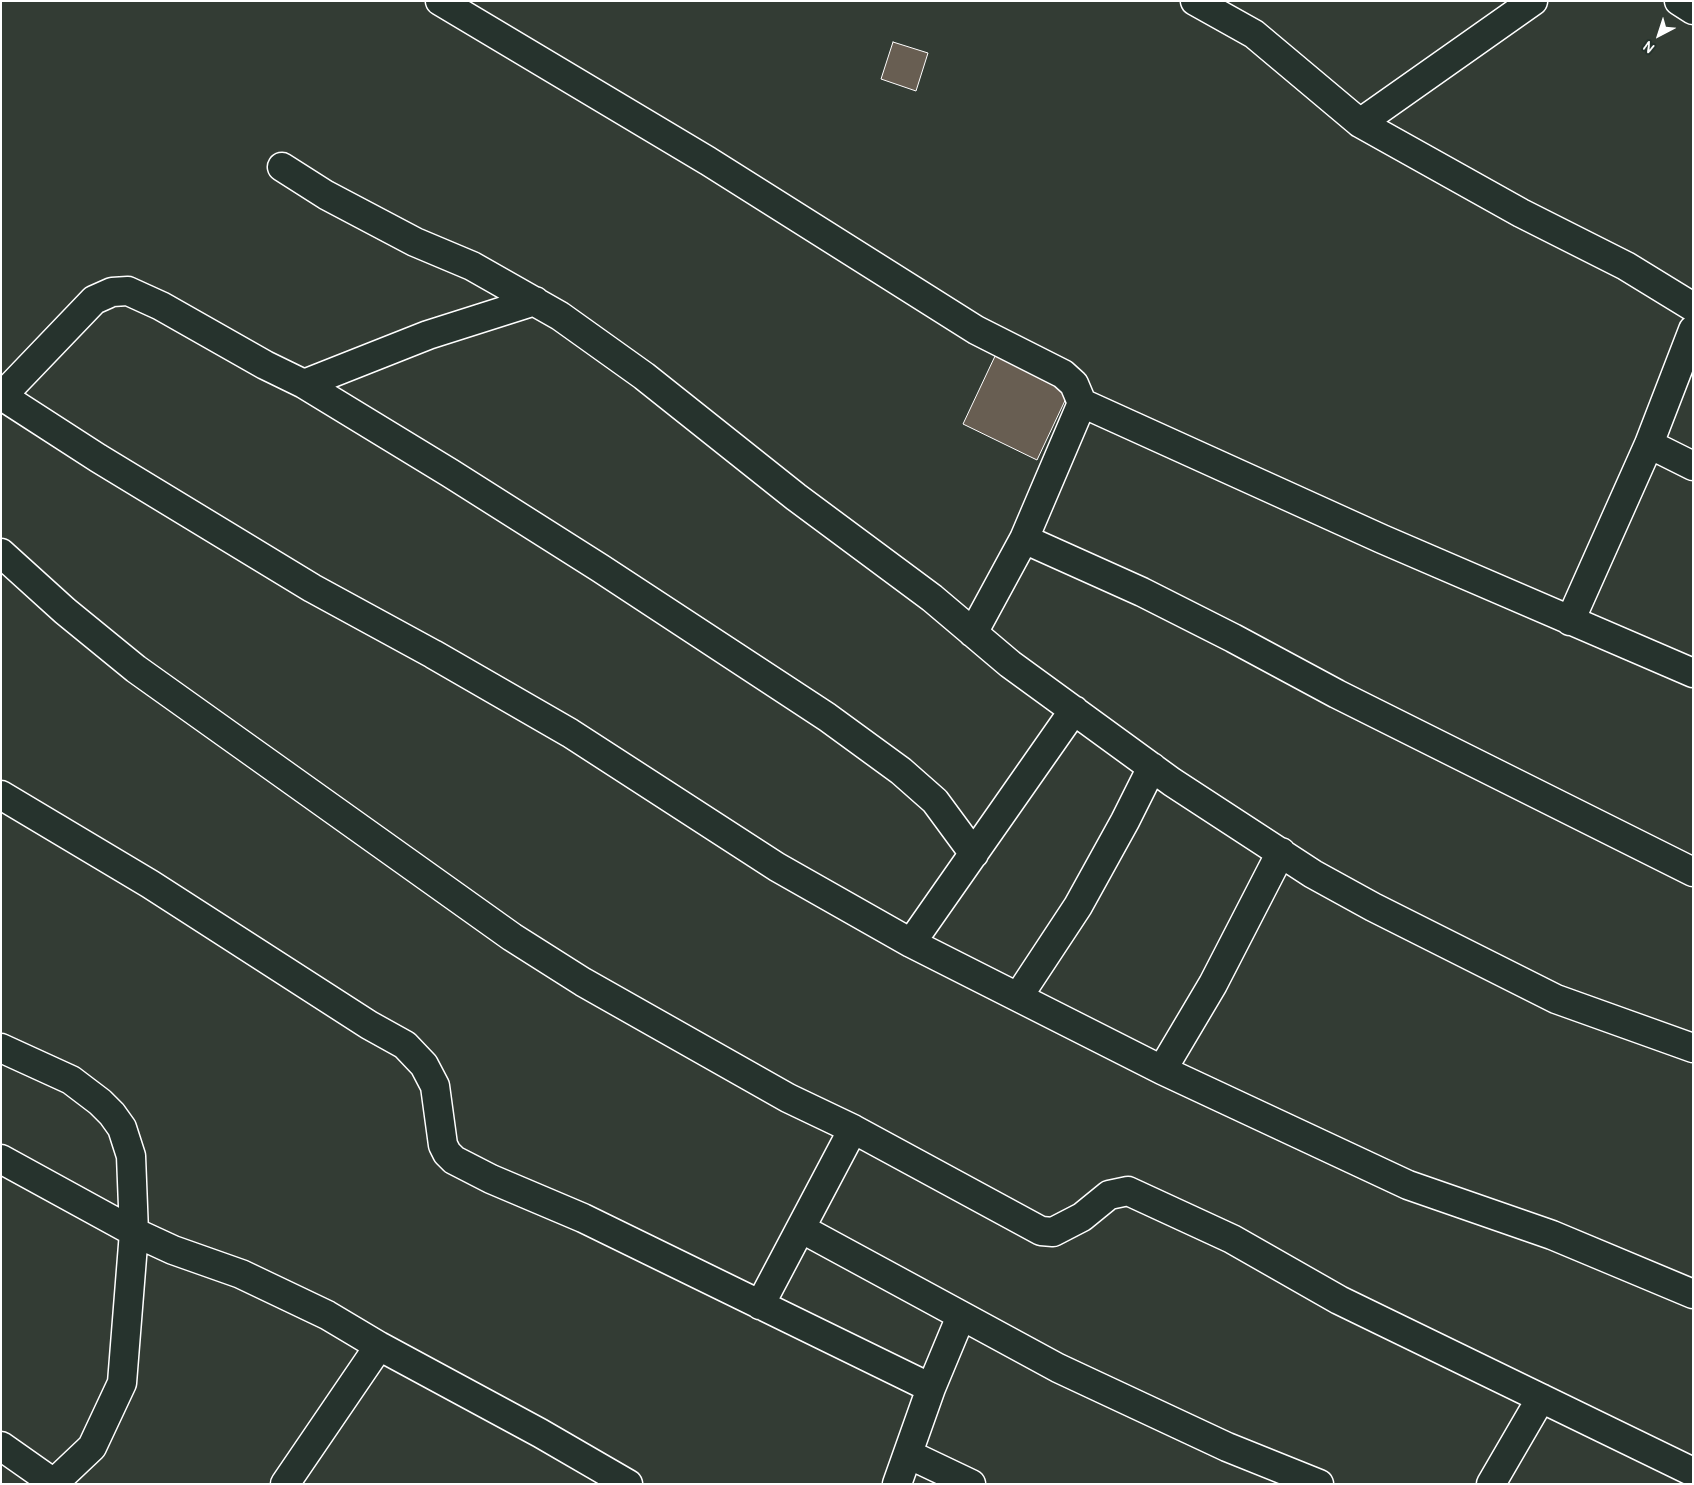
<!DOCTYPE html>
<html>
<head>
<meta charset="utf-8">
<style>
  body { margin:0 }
  #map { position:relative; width:1694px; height:1485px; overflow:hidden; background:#333c34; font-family:Pangolin,sans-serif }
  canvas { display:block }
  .frame { position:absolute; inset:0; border:2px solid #fff; pointer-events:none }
  .north { position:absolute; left:1634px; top:10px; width:50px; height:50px; -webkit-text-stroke:4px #26332d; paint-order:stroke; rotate:220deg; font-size:14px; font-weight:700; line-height:20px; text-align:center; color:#fff }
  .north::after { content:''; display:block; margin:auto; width:18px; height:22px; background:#fff; clip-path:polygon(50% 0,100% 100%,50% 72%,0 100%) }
</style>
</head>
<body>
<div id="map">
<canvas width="1694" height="1485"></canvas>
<div class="frame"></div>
<div class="north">N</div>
</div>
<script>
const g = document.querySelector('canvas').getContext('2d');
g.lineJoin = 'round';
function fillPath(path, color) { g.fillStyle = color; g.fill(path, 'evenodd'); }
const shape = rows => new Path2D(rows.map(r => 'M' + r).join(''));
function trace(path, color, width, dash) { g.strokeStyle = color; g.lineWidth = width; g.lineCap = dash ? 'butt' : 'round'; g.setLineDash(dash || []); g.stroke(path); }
const building = shape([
  [893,42,928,53,916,91,881,79,893,42],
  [996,354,1070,390,1037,460,963,424,996,354]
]);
const minor = shape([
  [440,1,708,161,976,330,1063,374,1074,384,1082,403,1382,539,1693,673],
  [1195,1,1254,34,1360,123,1521,213,1626,266,1693,307],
  [1679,1,1693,10],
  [1360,123,1533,1],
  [282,167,326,195,415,242,472,266,560,316,644,376,796,497,932,598,1010,664,1172,782,1313,874,1373,907,1556,999,1693,1048],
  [304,384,428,335,535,301],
  [2,396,98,458,312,588,433,654,570,733,777,867,911,943,1162,1070,1408,1185,1552,1235,1693,1294],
  [1,397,94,300,112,292,128,291,161,306,265,365,304,384,450,473,600,568,827,717,901,771,935,801,974,854],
  [1649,444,1693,466],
  [1024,539,1142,592,1233,638,1337,694,1693,872],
  [1,553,65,611,136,669,512,937,583,982,788,1098,853,1129,1041,1231,1053,1232,1082,1217,1109,1195,1128,1191,1232,1239,1339,1300,1693,1472],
  [1570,621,1649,444,1693,330],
  [973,633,1024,539,1082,403],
  [1,795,150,884,369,1025,405,1045,424,1065,435,1086,443,1145,447,1153,454,1160,491,1179,583,1218,931,1388],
  [911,943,1074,710],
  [1018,997,1078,906,1125,821,1152,767],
  [1,1048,71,1080,100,1102,112,1114,122,1128,131,1156,134,1232,122,1383,92,1447,54,1483],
  [1162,1070,1213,984,1281,852],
  [1,1159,134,1232,173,1250,241,1274,327,1315,379,1346,540,1433,628,1484],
  [802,1229,1058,1368,1227,1447,1319,1484],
  [760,1305,853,1129],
  [1,1446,55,1484],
  [908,1454,971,1484],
  [285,1484,379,1346],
  [897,1484,931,1388,961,1316],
  [1491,1484,1541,1398]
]);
fillPath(building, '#685e52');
trace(building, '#fff', 1);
trace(minor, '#fff', 31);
trace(minor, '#26332d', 28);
</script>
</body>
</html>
